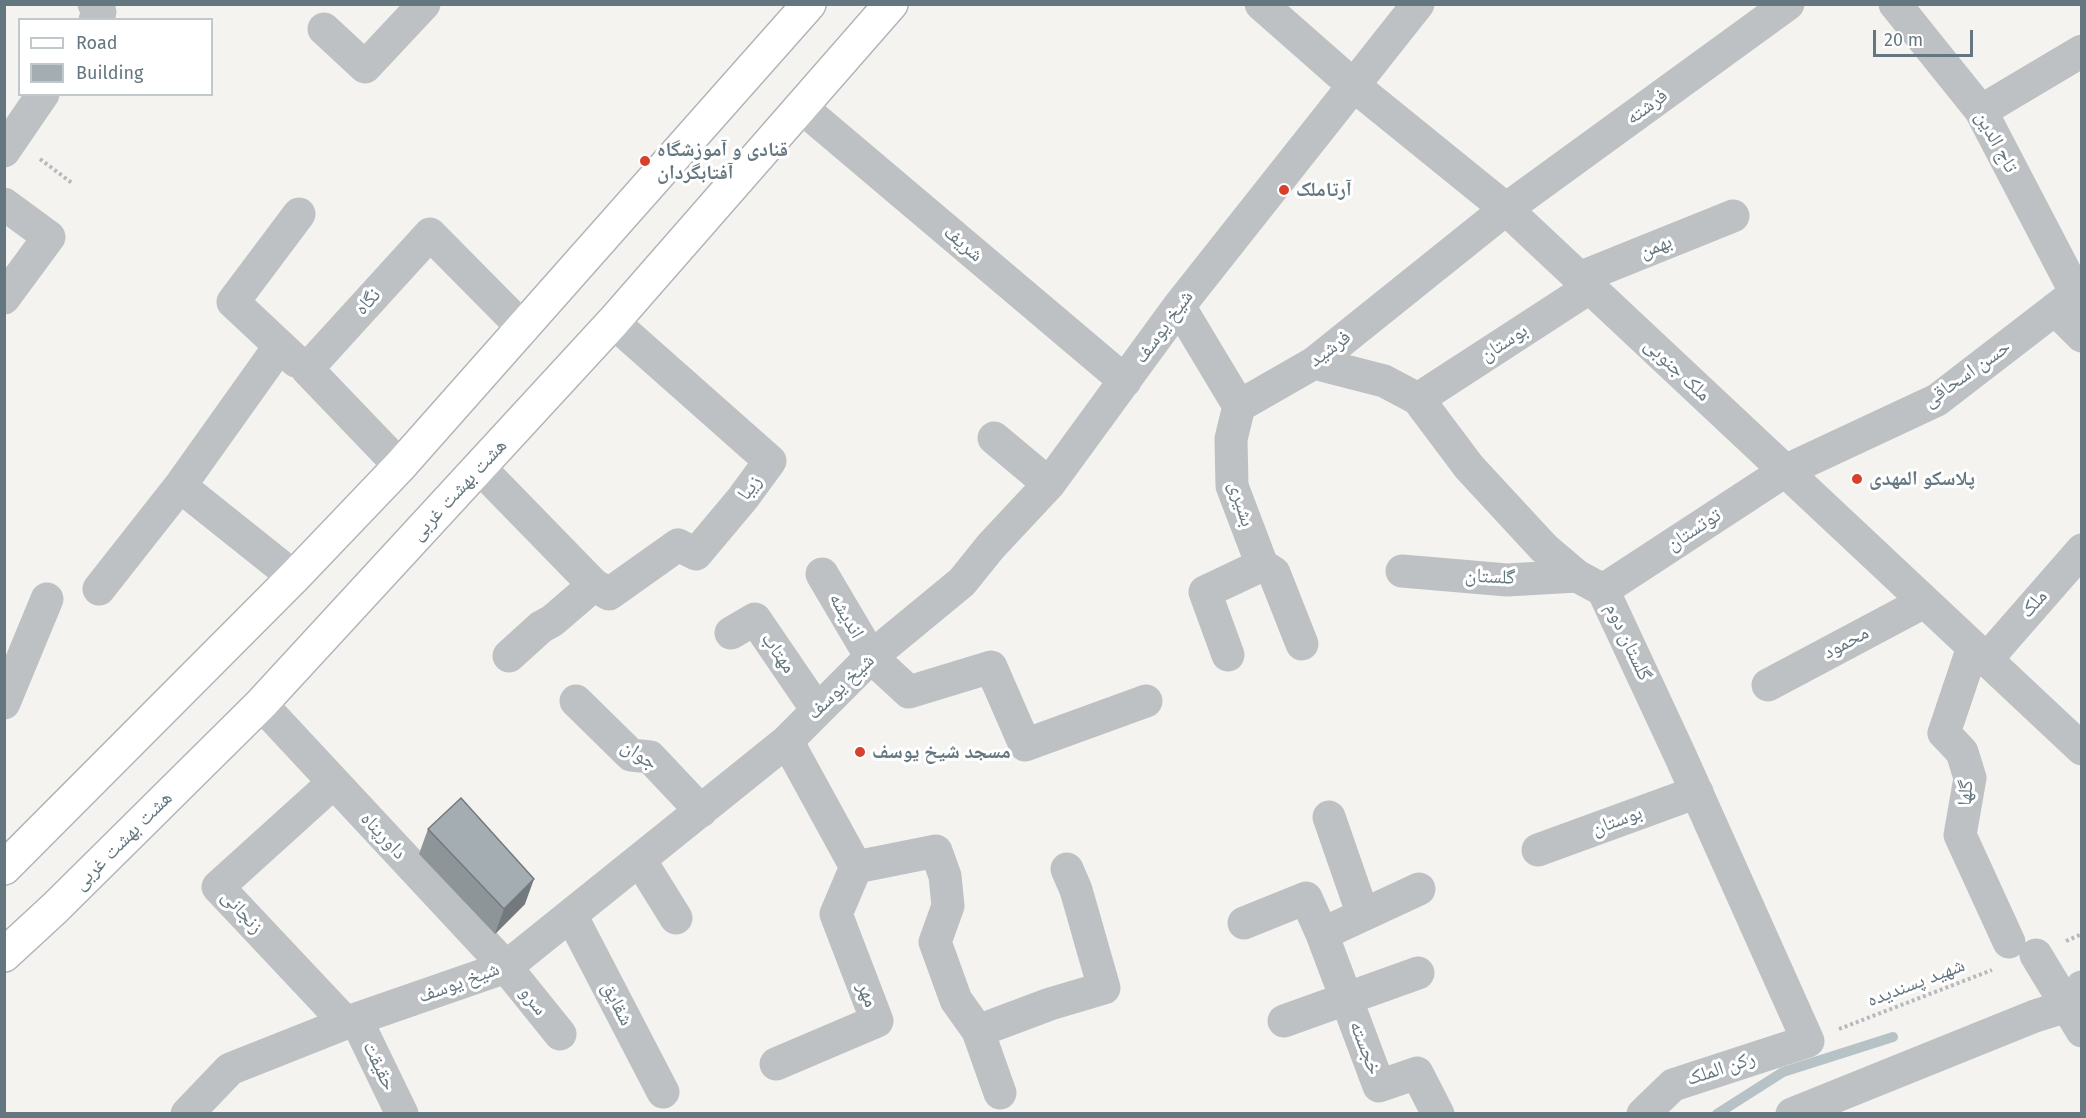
<!DOCTYPE html>
<html>
<head>
<meta charset="utf-8">
<style>
  body { margin:0 }
  #map { position:relative; width:2086px; height:1118px; overflow:hidden; background:#f4f3f0; font-family:"Fira Sans",sans-serif }
  canvas { display:block }
  .frame { position:absolute; inset:0; border:6px solid #64767f; pointer-events:none }
  .legend { position:absolute; left:18px; top:18px; width:195px; height:78px; box-sizing:border-box; background:#fff; border:2px solid #c1c8cc; margin:0; padding:8px 10px; list-style:none; font-size:18px; color:#64767f }
  .legend li { display:flex; align-items:center; gap:12px; height:30px }
  .legend b { width:30px; border:2px solid #c1c8cc }
  .scale { position:absolute; left:1873px; top:30px; width:100px; height:27px; box-sizing:border-box; border:3px solid #64767f; border-top:0; padding-left:8px; font-size:18px; line-height:21px; white-space:nowrap; color:#64767f; -webkit-text-stroke:4px #fff; paint-order:stroke }
</style>
</head>
<body>
<div id="map">
<canvas width="2086" height="1118"></canvas>
<div class="frame"></div>
<ul class="legend">
<li><b style="height:8px;background:#fff"></b>Road</li>
<li><b style="height:16px;background:#a4adb1"></b>Building</li>
</ul>
<div class="scale">20 m</div>
</div>
<script>
const g = document.querySelector('canvas').getContext('2d');
g.lineJoin = 'round';
const shape = rows => new Path2D(rows.map(r => 'M' + r).join(''));
function trace(path, color, width, dash) { g.strokeStyle = color; g.lineWidth = width; g.lineCap = dash ? 'butt' : 'round'; g.setLineDash(dash || []); g.stroke(path); }
function fillPath(path, color) { g.fillStyle = color; g.fill(path, 'evenodd'); }
function label(font, color, halo, rows, align = 'center') {
  g.font = font + ' "Fira Sans","Noto Naskh Arabic",sans-serif'; g.lineWidth = 6; g.setLineDash([]); g.textBaseline = 'middle'; g.strokeStyle = halo; g.fillStyle = color; for (const [text, x, y, turn = 0] of rows) {
    g.save(); g.translate(x, y); g.rotate((+turn || 0) * Math.PI / 180); g.textAlign = isNaN(turn) ? turn : align; if (halo) g.strokeText(text, 0, 0); g.fillText(text, 0, 0); g.restore();
  }
}
const stream = shape([
  [1717,1114,1783,1072,1893,1037]
]);
const path = shape([
  [40,159,72,183],
  [2066,941,2082,934],
  [1839,1029,1992,970]
]);
const minor = shape([
  [94,4,100,12,95,20],
  [1261,4,1353,85,1506,209,2082,749],
  [324,29,365,67,424,4],
  [801,107,1125,381],
  [1981,111,2082,51],
  [4,151,43,94],
  [4,204,49,237,4,298],
  [1579,278,1733,216],
  [1179,306,1239,406],
  [2055,309,2082,336],
  [296,361,233,302,299,214],
  [1314,363,1384,381,1418,399,1469,467,1544,548,1577,576,1603,590,1679,753,1808,1041,1673,1085,1643,1114],
  [1418,399,1589,288],
  [1239,406,1314,363,1506,209,1788,4],
  [1239,406,1231,439,1232,486,1262,565,1274,573,1302,644],
  [994,438,1049,484],
  [400,466,307,369,430,234,523,328],
  [480,468,594,585],
  [180,486,294,577],
  [1402,571,1507,580,1577,576],
  [822,574,871,657,909,692,991,667,1025,745,1146,701],
  [99,589,180,486,279,347],
  [1603,590,1785,471,1937,400,2076,293,1981,111,1895,4],
  [731,633,755,619,817,710],
  [1973,647,1944,733,1962,752,1970,778,1960,835,2009,942],
  [1228,655,1205,592,1262,565],
  [509,656,541,627,552,621,594,585,609,594,678,545,696,554,743,498,770,461,613,322],
  [1986,660,2082,550],
  [1768,685,1924,602],
  [576,701,631,755,650,757,701,811],
  [4,703,47,599],
  [261,704,506,967,560,1034],
  [787,741,856,867,936,851,945,876,948,906,935,942,956,1000,978,1031,1000,1093],
  [333,783,218,887,346,1023],
  [1329,817,1363,915],
  [1538,850,1697,792],
  [640,860,676,918],
  [571,915,663,1092],
  [1244,923,1306,898,1322,934,1379,1086,1417,1073,1438,1114],
  [1322,934,1419,889],
  [2036,955,2082,1031],
  [356,1019,402,1114],
  [1284,1021,1418,973],
  [978,1031,1050,1004,1104,988,1076,890,1067,869],
  [776,1064,877,1021,836,914,856,867],
  [187,1114,230,1069,356,1019,506,967,787,741,871,657,962,582,991,546,1049,484,1179,306,1418,4],
  [1792,1114,2035,1016,2067,1006,2082,987]
]);
const major = shape([
  [4,868,294,577,400,466,809,4],
  [4,955,55,908,261,704,613,322,891,4]
]);
const wall = shape([
  [428,829,525,904,495,934,419,854]
]);
const shadedWall = shape([
  [534,879,525,904,495,934,504,909]
]);
const building = shape([
  [461,798,534,879,504,909,428,829,461,798]
]);
const markers = [
  [645,161,6,"#d7412c"],
  [1284,190,6,"#d7412c"],
  [1857,479,6,"#d7412c"],
  [860,752,6,"#d7412c"]
];
const streetNames = [
  ["فرشته",1647,107,-36],
  ["تاج الدین",1996,142,61],
  ["شریف",963,244,40],
  ["بهمن",1656,247,-22],
  ["نگاه",368,302,-48],
  ["شیخ یوسف",1164,327,-54],
  ["بوستان",1504,343,-33],
  ["فرشید",1330,349,-37],
  ["ملک جنوبی",1677,370,43],
  ["حسن اسحاقی",1967,374,-35],
  ["زیبا",750,488,-53],
  ["هشت بهشت غربی",459,490,-47],
  ["بشیری",1241,504,73],
  ["توتستان",1694,530,-33],
  ["گلستان",1490,577,3],
  ["ملک",2034,604,-49],
  ["اندیشه",846,616,60],
  ["گلستان دوم",1628,642,65],
  ["محمود",1846,643,-28],
  ["مهتاب",778,653,55],
  ["شیخ یوسف",841,687,-44],
  ["جوان",639,755,33],
  ["گلها",1966,793,-86],
  ["بوستان",1617,821,-20],
  ["داورپناه",383,836,47],
  ["هشت بهشت غربی",123,841,-45],
  ["زنجانی",242,912,48],
  ["شیخ یوسف",459,983,-20],
  ["شهید پسندیده",1916,983,-21],
  ["مهر",867,995,69],
  ["سرو",533,1001,51],
  ["شقایق",617,1004,63],
  ["خجسته",1365,1048,69],
  ["حقیقت",379,1066,64],
  ["رکن الملک",1721,1069,-18]
];
const poiNames = [
  ["قنادی و آموزشگاه",657,150],
  ["آفتابگردان",657,173],
  ["آرتاملک",1296,190],
  ["پلاسکو المهدی",1869,479],
  ["مسجد شیخ یوسف",872,752]
];
trace(stream, '#b6c2c5', 10);
trace(major, '#b0b5b8', 36);
trace(path, '#b7babc', 4, [3, 3]);
trace(minor, '#bdc1c4', 33);
trace(major, '#fff', 33);
fillPath(wall, '#8d9598');
fillPath(shadedWall, '#73797c');
fillPath(building, '#a4adb1');
trace(building, '#73797c', 1.5);
for (const [x, y, r, color] of markers) { const dot = new Path2D(); dot.arc(x, y, r, 0, 2 * Math.PI); g.fillStyle = color; g.fill(dot); trace(dot, '#fff', 2); }
label('20px', '#64767f', '#fff', streetNames);
label('bold 20px', '#64767f', '#fff', poiNames, 'left');
</script>
</body>
</html>
